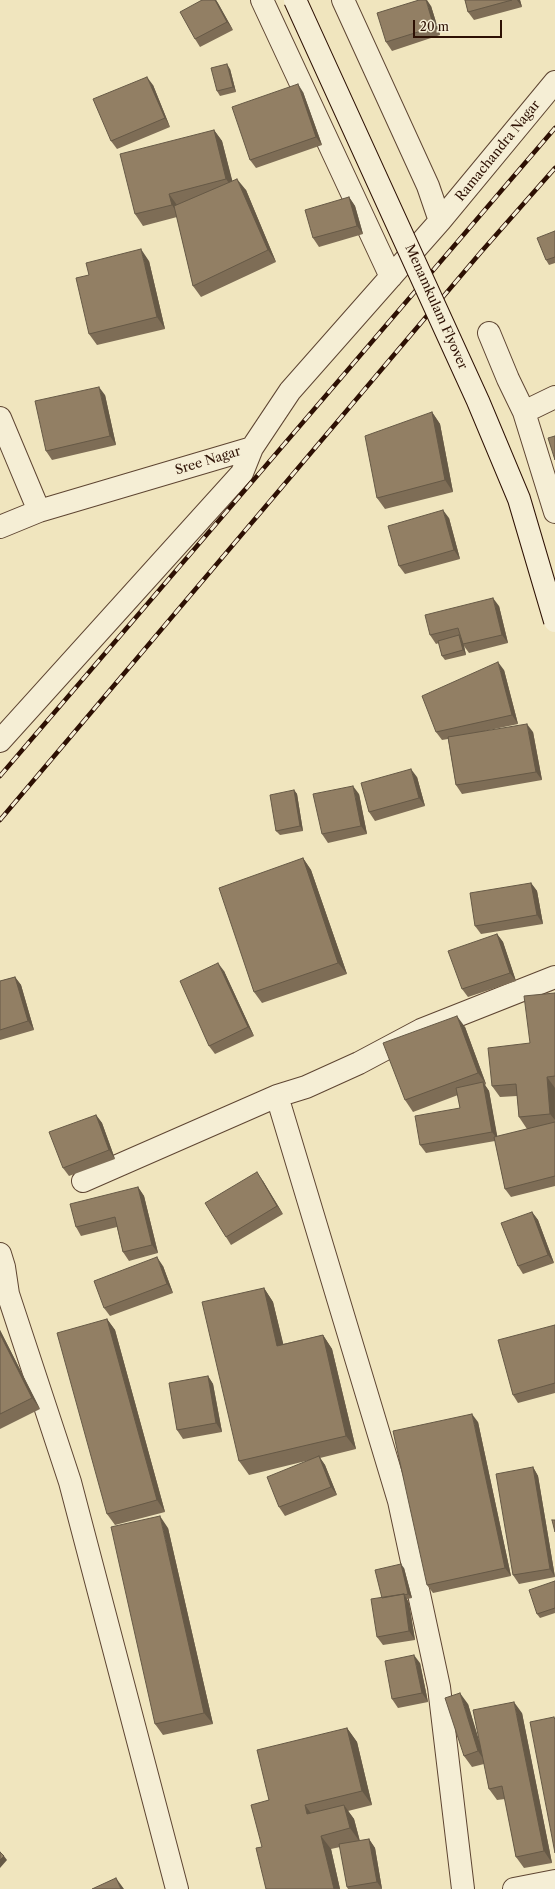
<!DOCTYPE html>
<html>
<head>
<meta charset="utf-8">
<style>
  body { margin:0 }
  #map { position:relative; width:555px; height:1889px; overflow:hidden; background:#f0e5be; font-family:"Libre Caslon Text",serif }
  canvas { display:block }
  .scale { position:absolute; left:413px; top:20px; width:89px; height:18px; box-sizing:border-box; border:2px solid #2d1003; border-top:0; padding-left:5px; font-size:12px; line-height:14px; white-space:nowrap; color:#2d1003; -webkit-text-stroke:3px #f5eed5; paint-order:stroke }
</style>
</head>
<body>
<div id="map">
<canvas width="555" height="1889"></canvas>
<div class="scale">20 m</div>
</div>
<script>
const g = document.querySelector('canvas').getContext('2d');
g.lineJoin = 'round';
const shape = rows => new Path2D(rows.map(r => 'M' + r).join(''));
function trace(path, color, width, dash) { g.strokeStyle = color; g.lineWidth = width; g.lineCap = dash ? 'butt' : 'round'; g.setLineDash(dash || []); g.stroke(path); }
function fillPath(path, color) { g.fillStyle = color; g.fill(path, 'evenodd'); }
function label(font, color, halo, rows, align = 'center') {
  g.font = font + ' "Libre Caslon Text",serif'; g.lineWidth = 3; g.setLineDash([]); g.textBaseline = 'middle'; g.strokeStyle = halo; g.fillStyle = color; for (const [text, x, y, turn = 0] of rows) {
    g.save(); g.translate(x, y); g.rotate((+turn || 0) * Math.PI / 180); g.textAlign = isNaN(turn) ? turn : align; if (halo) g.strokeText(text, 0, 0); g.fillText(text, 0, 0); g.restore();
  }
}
const street = shape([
  [262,0,391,277],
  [343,0,428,186,440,221],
  [489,333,508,379,524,412],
  [555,397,524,412,555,512],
  [0,418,39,511],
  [0,527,39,511,252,448],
  [0,741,242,473,252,448,290,391,440,221,555,82],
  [277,1096,399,1501,439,1687,463,1889],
  [83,1181,277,1096,306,1087,359,1063,421,1030,555,977],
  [0,1254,4,1267,8,1294,70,1482,177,1889],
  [514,1889,555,1881]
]);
const rail = shape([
  [0,776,555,128],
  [0,820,481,252,555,168]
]);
const secondaryBridge = shape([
  [295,0,478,401,519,499,555,621]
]);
const wall = shape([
  [202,0,216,0,233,30,200,47,195,39],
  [465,0,520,0,522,7,474,20,468,12],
  [431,6,440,35,392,51,386,42],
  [230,69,236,92,220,96,217,91],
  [153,85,170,127,117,149,111,141],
  [303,92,322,145,256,168,250,160],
  [214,130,222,141,232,181,246,190,276,262,201,297,193,286,177,217,143,226,135,214],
  [349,197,355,206,363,234,319,247,313,238],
  [555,231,555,263,549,265,546,260],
  [149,261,165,329,97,345,89,334],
  [105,395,116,445,52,460,46,451],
  [432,412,440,424,453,492,385,509,377,498],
  [449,518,460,559,405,574,399,566],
  [499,606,508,643,469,653,464,646,466,655,445,660,442,656,439,643,436,644,430,635],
  [504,670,518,724,485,731,533,732,542,780,462,794,456,785,448,739,442,740,436,732],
  [417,777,425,806,375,821,369,812],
  [294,790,297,794,303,831,280,835,276,831],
  [359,794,367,834,328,843,322,834],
  [303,858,311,870,347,974,262,1003,254,992],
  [531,883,537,891,543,924,481,934,475,926],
  [497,934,503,942,516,981,468,997,462,989],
  [224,971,254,1036,215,1054,209,1046],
  [15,977,21,985,34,1030,0,1040,0,981],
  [555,993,555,1186,511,1197,505,1189,495,1141,426,1153,420,1145,460,1108,458,1095,413,1112,405,1100,465,1027,486,1084,485,1085,489,1091,497,1137,527,1129,519,1117,517,1096,500,1097,492,1086,530,1043],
  [96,1115,102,1123,115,1159,69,1176,63,1168],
  [263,1181,283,1214,231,1245,226,1237],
  [138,1187,144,1196,158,1253,129,1261,123,1252,117,1227,81,1236,76,1227],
  [532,1212,538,1220,554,1263,523,1274,518,1266],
  [163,1266,173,1293,110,1316,104,1308],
  [264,1288,273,1302,283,1344,323,1335,332,1349,356,1449,320,1458,325,1465,337,1495,285,1516,279,1507,310,1460,249,1475,239,1461],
  [107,1319,115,1330,165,1512,115,1525,107,1514],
  [555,1325,555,1393,518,1403,513,1395],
  [0,1330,40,1409,0,1429],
  [208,1376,213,1384,222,1432,183,1439,177,1430],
  [478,1422,511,1576,433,1593,427,1585],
  [533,1467,538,1476,555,1577,519,1584,513,1575],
  [168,1528,213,1724,163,1735,155,1724],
  [404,1568,412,1598,407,1599,409,1603,415,1640,383,1645,377,1637,382,1598],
  [555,1581,555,1613,540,1618,537,1614],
  [420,1663,428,1702,398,1708,392,1699],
  [468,1704,479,1742,522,1713,552,1863,524,1868,516,1857,505,1799,497,1800,489,1789,484,1764,472,1767,464,1756],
  [347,1728,357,1742,372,1805,348,1811,354,1819,360,1841,369,1839,375,1848,382,1889,348,1889,347,1887,340,1847,331,1849,340,1889,266,1889,262,1847,269,1800]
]);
const shadedWall = shape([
  [215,0,216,0,218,3,233,30,227,22],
  [426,0,427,0,431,6,440,35,434,27],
  [517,0,520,0,522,7],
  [227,64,230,69,236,92,233,87],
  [147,77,153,85,170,127,165,118],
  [298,84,303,92,322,145,316,137],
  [214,130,222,141,235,191,226,179],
  [237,179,246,190,276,262,268,250],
  [169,194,177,205,180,217,172,205],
  [349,197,355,206,363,234,357,226],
  [141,249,149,261,165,329,157,317],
  [99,387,105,395,116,445,110,436],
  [432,412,440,424,453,492,445,480],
  [443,510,449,518,460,559,454,550],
  [493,598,499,606,508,643,502,635],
  [459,635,462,640,463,644,464,646,466,655,463,650],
  [498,662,504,670,518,724,512,715],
  [527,724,533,732,542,780,536,772],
  [411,769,417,777,425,806,419,798],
  [353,786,359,794,367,834,361,826],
  [294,790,297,794,303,831,300,826],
  [303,858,311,870,347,974,338,963],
  [531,883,537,891,543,924,537,915],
  [497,934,503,942,516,981,510,973],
  [218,963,224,971,254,1036,248,1027],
  [15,977,21,985,34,1030,28,1021],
  [457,1016,465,1027,486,1084,478,1073],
  [547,1077,555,1088,555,1120,550,1114],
  [483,1082,489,1091,498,1140,492,1132],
  [96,1115,102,1123,115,1159,109,1150],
  [257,1172,263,1181,283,1214,277,1206],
  [138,1187,144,1196,158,1253,152,1245],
  [532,1212,538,1220,554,1263,548,1255],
  [157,1257,163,1266,173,1293,167,1284],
  [264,1288,273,1302,287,1359,277,1346],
  [107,1319,115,1330,165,1512,157,1500],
  [0,1330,40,1409,32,1398,0,1334],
  [323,1335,332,1349,356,1449,346,1436],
  [208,1376,213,1384,222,1432,216,1423],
  [472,1414,478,1422,511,1576,505,1568],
  [319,1456,325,1465,337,1495,331,1487],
  [533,1467,538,1476,555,1577,550,1569],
  [160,1516,168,1528,213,1724,204,1713],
  [401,1564,404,1568,412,1598,408,1594],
  [404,1594,409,1603,415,1640,409,1631],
  [414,1655,420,1663,428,1702,422,1693],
  [460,1693,468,1704,486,1763,478,1751],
  [514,1702,522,1713,552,1863,544,1851],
  [347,1728,357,1742,372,1805,362,1791],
  [305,1805,315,1819,307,1814],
  [344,1805,354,1819,360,1842,350,1828],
  [321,1836,331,1849,340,1889,334,1889],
  [369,1839,375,1848,382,1889,377,1882],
  [4,1856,7,1860,0,1868,0,1860],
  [116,1878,124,1889,121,1889]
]);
const building = shape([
  [202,0,215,0,227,22,195,39,180,12,202,0],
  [419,0,426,0,434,27,386,42,377,13,419,0],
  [465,0,512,0,468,12,465,0],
  [227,64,233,87,217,91,211,68,227,64],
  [147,77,165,118,111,141,93,99,147,77],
  [298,84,316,137,250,160,232,107,298,84],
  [214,130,226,179,169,194,172,205,135,214,120,154,214,130],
  [237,179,268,250,193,286,174,206,237,179],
  [349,197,357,226,313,238,305,210,349,197],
  [555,231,555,257,546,260,537,238,555,231],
  [141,249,157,317,89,334,76,278,89,275,86,263,141,249],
  [99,387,110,436,46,451,35,401,99,387],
  [432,412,445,480,377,498,365,436,432,412],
  [555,436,555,460,548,438,555,436],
  [443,510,454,550,399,566,388,526,443,510],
  [493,598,502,635,463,644,458,628,430,635,425,615,493,598],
  [459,635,463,650,442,656,438,641,459,635],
  [498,662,512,715,436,732,422,696,498,662],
  [527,724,536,772,456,785,448,737,527,724],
  [411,769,419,798,369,812,361,783,411,769],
  [353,786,361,826,322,834,313,794,353,786],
  [294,790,300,826,276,831,270,795,294,790],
  [303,858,338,963,254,992,219,888,303,858],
  [531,883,537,915,475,926,470,893,531,883],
  [497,934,510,973,462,989,448,951,497,934],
  [218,963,248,1027,209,1046,180,981,218,963],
  [15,977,28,1021,0,1030,0,981,15,977],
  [555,993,555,1076,547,1077,550,1114,519,1117,516,1084,492,1086,488,1048,530,1043,524,996,555,993],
  [457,1016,478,1073,405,1100,383,1043,457,1016],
  [483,1082,492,1132,420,1145,415,1116,460,1108,456,1088,483,1082],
  [96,1115,109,1150,63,1168,49,1132,96,1115],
  [555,1122,555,1176,505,1189,494,1137,555,1122],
  [257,1172,277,1206,226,1237,205,1203,257,1172],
  [138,1187,152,1245,123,1252,115,1217,76,1227,70,1204,138,1187],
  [532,1212,548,1255,518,1266,501,1223,532,1212],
  [157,1257,167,1284,104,1308,94,1281,157,1257],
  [264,1288,277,1346,323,1335,346,1436,239,1461,202,1302,264,1288],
  [107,1319,157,1500,107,1514,57,1333,107,1319],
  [555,1325,555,1383,513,1395,498,1340,555,1325],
  [0,1334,32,1398,0,1414,0,1334],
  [208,1376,216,1423,177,1430,169,1383,208,1376],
  [472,1414,505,1568,427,1585,393,1431,472,1414],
  [319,1456,331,1487,279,1507,267,1477,319,1456],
  [533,1467,550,1569,513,1575,496,1474,533,1467],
  [160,1516,204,1713,155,1724,111,1527,160,1516],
  [552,1520,555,1520,555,1532,552,1520],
  [401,1564,408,1594,404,1595,404,1594,382,1598,375,1570,401,1564],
  [555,1581,555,1608,537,1614,529,1590,555,1581],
  [404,1594,409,1631,377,1637,371,1599,404,1594],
  [414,1655,422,1693,392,1699,385,1661,414,1655],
  [460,1693,478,1751,464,1756,445,1698,460,1693],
  [514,1702,544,1851,516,1857,502,1786,489,1789,473,1710,514,1702],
  [554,1717,555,1720,555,1853,530,1722,554,1717],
  [347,1728,362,1791,305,1805,307,1814,344,1805,350,1828,321,1836,334,1889,266,1889,256,1848,262,1847,251,1805,269,1800,257,1750,347,1728],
  [369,1839,377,1882,347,1887,339,1844,369,1839],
  [0,1852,4,1856,0,1860,0,1852],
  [116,1878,121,1889,92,1889,116,1878]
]);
const streetNames = [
  ["Ramachandra Nagar",498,151,-51],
  ["Menamkulam Flyover",436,307,66],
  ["Sree Nagar",208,461,-17]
];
trace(street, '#5e4532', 24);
trace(street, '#f5eed5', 22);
trace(rail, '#2d1003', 4.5);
trace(rail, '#f5eed5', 3, [9]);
trace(secondaryBridge, '#2d1003', 24, []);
trace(secondaryBridge, '#f5eed5', 22);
fillPath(wall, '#7e6d56');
fillPath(shadedWall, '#665946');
fillPath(building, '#927f64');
trace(building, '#665946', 1);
label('13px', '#2d1003', '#f5eed5', streetNames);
</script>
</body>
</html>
